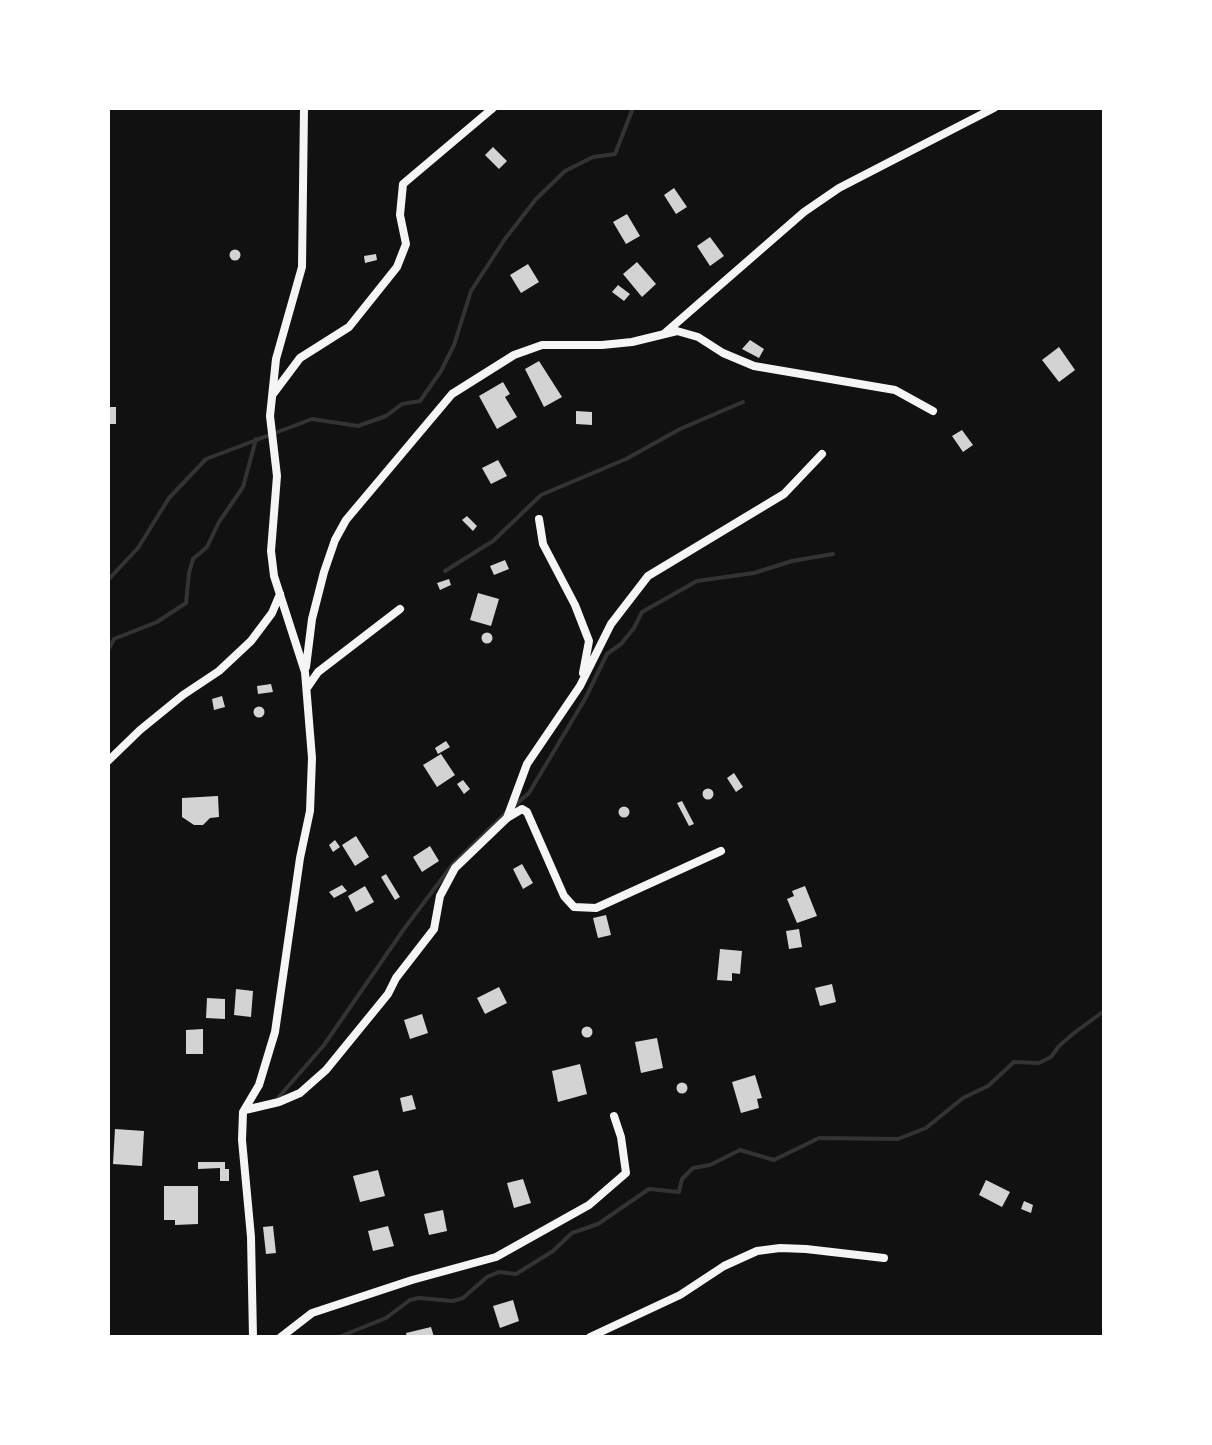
<!DOCTYPE html>
<html>
<head>
<meta charset="utf-8">
<style>
  body { margin:0 }
  #map { position:relative; width:1212px; height:1445px; overflow:hidden; background:#111; font-family:"Nunito Sans",sans-serif }
  canvas { display:block }
  .frame { position:absolute; inset:0; border:110px solid #fff; pointer-events:none }
</style>
</head>
<body>
<div id="map">
<canvas width="1212" height="1445"></canvas>
<div class="frame"></div>
</div>
<script>
const g = document.querySelector('canvas').getContext('2d');
g.lineJoin = 'round';
const shape = rows => new Path2D(rows.map(r => 'M' + r).join(''));
function trace(path, color, width, dash) { g.strokeStyle = color; g.lineWidth = width; g.lineCap = dash ? 'butt' : 'round'; g.setLineDash(dash || []); g.stroke(path); }
function fillPath(path, color) { g.fillStyle = color; g.fill(path, 'evenodd'); }
const stream = shape([
  [445,571,493,541,541,495,626,459,680,429,743,402],
  [108,580,138,548,169,498,206,459,312,419,358,426,386,416,402,404,420,401,441,371,454,345,471,291,505,239,536,199,565,171,593,157,615,154,633,108],
  [108,650,114,639,157,622,186,603,189,573,193,559,207,547,219,522,243,487,256,439],
  [514,806,529,793,585,699,607,654,621,644,634,628,642,612,697,581,754,573,792,561,833,554],
  [278,1098,324,1045,404,929,453,864,508,811],
  [339,1337,386,1318,410,1300,419,1298,453,1301,463,1298,487,1277,499,1272,516,1274,553,1251,572,1233,598,1224,649,1189,679,1192,682,1179,693,1168,710,1165,740,1150,774,1160,819,1138,898,1139,926,1128,963,1098,988,1086,1014,1062,1039,1063,1051,1057,1059,1046,1074,1033,1104,1011]
]);
const building = shape([
  [493,147,507,161,499,169,485,155],
  [674,188,687,207,676,214,664,195],
  [627,214,640,236,626,244,613,222],
  [710,237,724,256,710,266,697,246],
  '229.5 255a5.5 5.5 0 1 1 11 0a5.5 5.5 0 1 1-11 0Z',
  [376,254,377,260,365,263,364,256],
  [637,262,656,284,642,297,623,274],
  [528,264,539,282,521,293,510,275],
  [618,285,630,294,624,301,612,292],
  [750,340,764,349,759,358,742,349],
  [1059,347,1075,370,1059,382,1042,360],
  [539,361,562,397,544,407,525,369],
  [503,382,510,394,505,397,517,417,497,429,479,396],
  [108,407,116,407,116,424,108,424],
  [576,411,592,412,592,425,576,424],
  [962,430,973,445,963,452,952,436],
  [498,460,507,476,491,484,482,468],
  [467,516,477,526,473,531,462,520],
  [505,560,509,569,494,575,490,566],
  [449,579,451,585,440,590,437,583],
  [478,593,499,599,491,626,470,620],
  '481.5 638a5.5 5.5 0 1 1 11 0a5.5 5.5 0 1 1-11 0Z',
  [271,684,273,692,258,694,257,686],
  [222,696,225,707,214,710,212,699],
  '253.5 712a5.5 5.5 0 1 1 11 0a5.5 5.5 0 1 1-11 0Z',
  [446,741,450,747,438,754,435,748],
  [441,754,455,775,437,787,423,765],
  [734,773,743,787,736,792,727,778],
  [463,780,470,789,464,794,457,784],
  '702.5 794a5.5 5.5 0 1 1 11 0a5.5 5.5 0 1 1-11 0Z',
  [218,796,219,817,210,818,203,825,194,825,182,817,182,798],
  [682,801,694,824,689,826,677,803],
  '618.5 812a5.5 5.5 0 1 1 11 0a5.5 5.5 0 1 1-11 0Z',
  [356,836,369,857,355,866,342,845],
  [335,840,340,847,333,852,329,845],
  [430,846,439,861,422,872,413,857],
  [522,864,533,883,523,889,513,869],
  [386,874,400,897,395,900,381,877],
  [342,885,347,891,334,898,329,892],
  [365,886,374,902,356,912,348,896],
  [805,886,817,916,797,923,787,899,794,896,792,891],
  [606,915,611,935,598,938,593,918],
  [799,929,802,947,789,949,786,931],
  [720,949,742,951,740,974,732,973,732,981,717,980],
  [832,984,836,1002,820,1006,815,988],
  [499,987,507,1003,485,1014,477,998],
  [236,989,253,991,251,1017,234,1015],
  [207,998,225,999,225,1019,206,1018],
  [422,1014,428,1033,410,1039,404,1020],
  '581.5 1032a5.5 5.5 0 1 1 11 0a5.5 5.5 0 1 1-11 0Z',
  [203,1029,203,1054,186,1054,186,1030],
  [657,1038,663,1068,641,1073,635,1042],
  [580,1064,587,1094,558,1102,552,1071],
  [755,1075,762,1098,757,1099,759,1108,741,1113,732,1082],
  '676.5 1088a5.5 5.5 0 1 1 11 0a5.5 5.5 0 1 1-11 0Z',
  [412,1095,416,1109,403,1112,400,1098],
  [115,1129,144,1131,142,1166,113,1164],
  [198,1162,225,1162,225,1169,229,1169,229,1181,220,1181,220,1168,198,1169],
  [378,1170,385,1196,360,1202,353,1176],
  [523,1179,531,1203,514,1208,507,1183],
  [986,1180,1010,1192,1002,1207,979,1195],
  [164,1186,198,1186,198,1224,175,1225,175,1220,164,1220],
  [1024,1201,1033,1205,1031,1213,1021,1209],
  [443,1210,447,1231,429,1235,424,1214],
  [273,1226,276,1253,266,1254,263,1227],
  [388,1226,394,1246,373,1251,368,1231],
  [513,1300,519,1321,500,1328,493,1306],
  [431,1327,434,1337,407,1337,406,1333]
]);
const minor = shape([
  [665,333,804,212,839,188,994,108],
  [273,394,300,358,349,327,397,267,406,244,400,215,403,184,493,108],
  [539,519,543,544,575,605,589,641,583,673],
  [306,667,312,619,324,572,335,540,346,520,452,394,514,355,542,345,602,345,632,342,677,331,698,337,723,353,754,366,895,390,933,411],
  [307,688,318,672,400,609],
  [108,761,140,730,183,695,219,671,251,641,272,613,280,594],
  [507,818,527,764,580,686,611,624,648,576,784,494,822,454],
  [245,1110,279,1102,300,1093,326,1070,388,994,396,978,434,929,440,896,455,868,507,818,522,809,527,812,564,896,574,907,596,908,721,851],
  [253,1337,251,1237,242,1140,243,1112,259,1085,275,1032,300,858,310,811,312,758,305,672,274,576,271,551,277,476,270,416,276,359,302,267,304,108],
  [281,1337,312,1313,412,1280,496,1257,589,1205,626,1173,621,1137,614,1116],
  [590,1337,680,1295,724,1266,757,1251,780,1248,806,1249,884,1258]
]);
trace(stream, '#333', 4);
fillPath(building, '#d3d3d3');
trace(minor, '#f5f5f5', 8);
</script>
</body>
</html>
